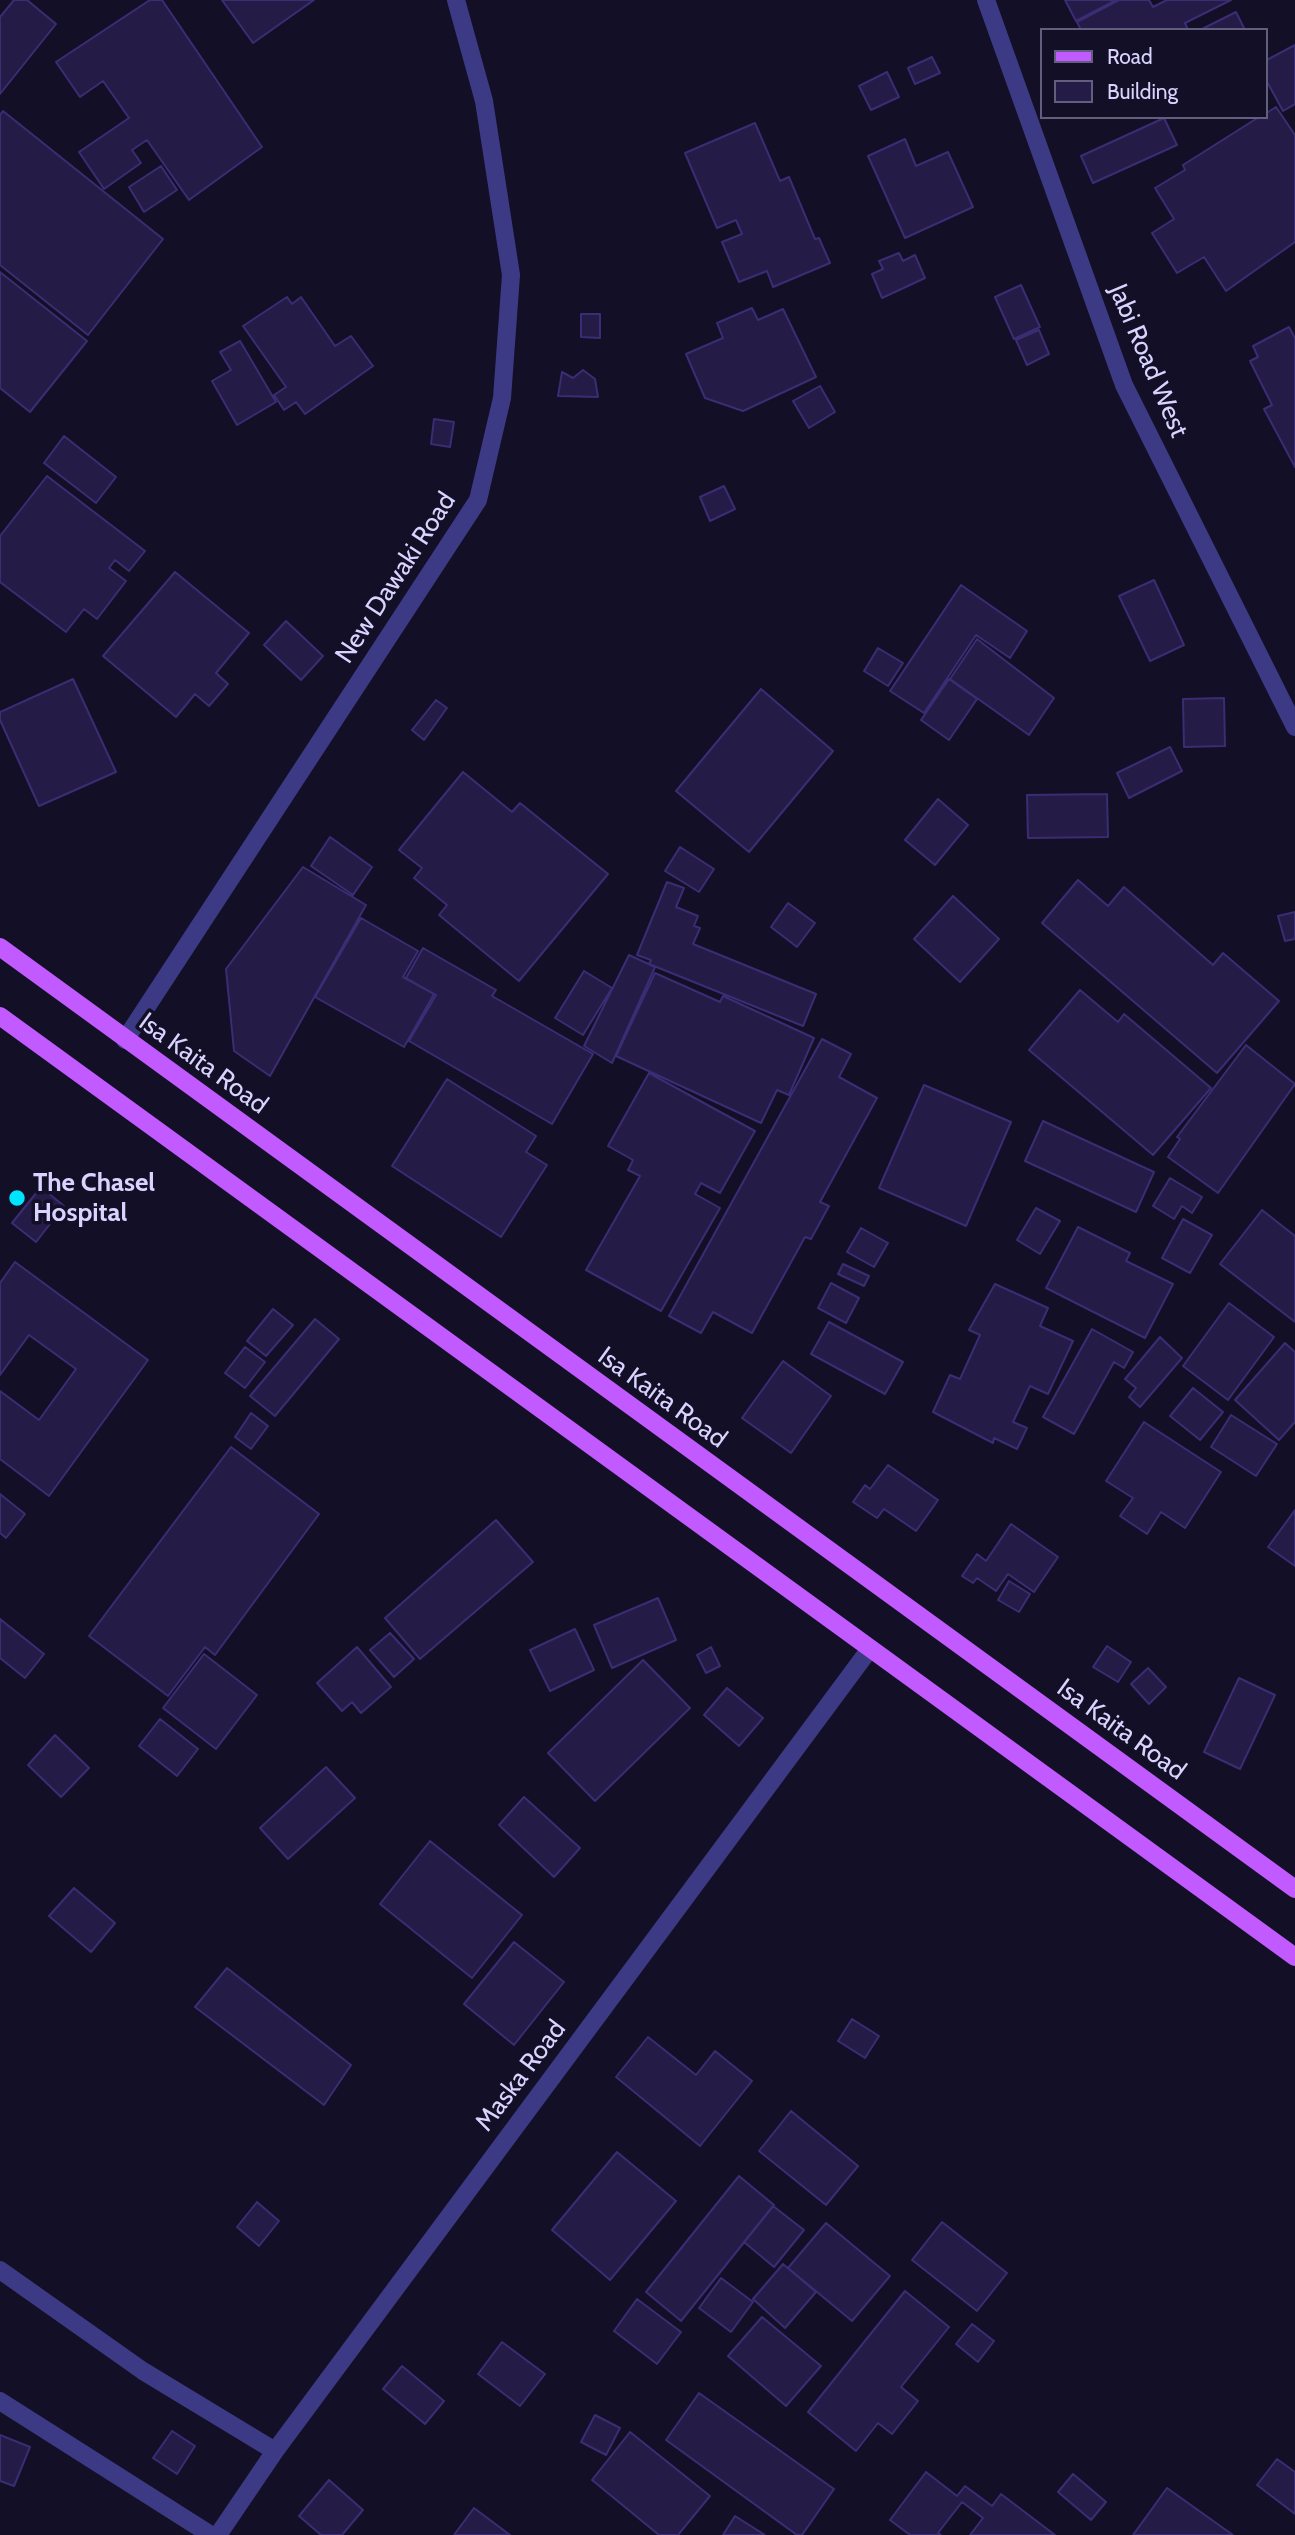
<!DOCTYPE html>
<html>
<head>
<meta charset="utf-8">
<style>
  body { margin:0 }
  #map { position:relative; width:1295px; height:2535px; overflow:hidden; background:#130f26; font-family:Cabin,sans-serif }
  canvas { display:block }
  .legend { position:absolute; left:1040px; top:28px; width:228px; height:91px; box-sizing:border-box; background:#130f26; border:2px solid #625e7d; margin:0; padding:9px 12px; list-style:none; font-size:21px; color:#d9d4ff }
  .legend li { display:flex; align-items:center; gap:14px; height:35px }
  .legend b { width:35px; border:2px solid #625e7d }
</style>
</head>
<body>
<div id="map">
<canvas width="1295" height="2535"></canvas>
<ul class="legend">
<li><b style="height:9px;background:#c25bff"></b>Road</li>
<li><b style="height:19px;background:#241b47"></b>Building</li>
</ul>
</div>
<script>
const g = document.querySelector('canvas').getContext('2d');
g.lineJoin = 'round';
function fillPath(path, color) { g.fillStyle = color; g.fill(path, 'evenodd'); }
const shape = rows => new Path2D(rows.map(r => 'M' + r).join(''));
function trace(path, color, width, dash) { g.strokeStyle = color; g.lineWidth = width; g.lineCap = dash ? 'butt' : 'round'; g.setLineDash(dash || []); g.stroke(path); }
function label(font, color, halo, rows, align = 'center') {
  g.font = font + ' Cabin,sans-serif'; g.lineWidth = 7; g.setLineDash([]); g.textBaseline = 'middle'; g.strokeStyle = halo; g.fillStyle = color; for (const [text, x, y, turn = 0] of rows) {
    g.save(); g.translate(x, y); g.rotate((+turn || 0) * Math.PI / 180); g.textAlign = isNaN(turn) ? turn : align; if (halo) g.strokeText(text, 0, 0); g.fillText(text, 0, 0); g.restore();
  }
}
const building = shape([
  [14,0,27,0,56,24,0,94,0,17,14,0],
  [150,0,162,0,262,147,189,200,147,140,132,150,141,163,104,189,79,152,129,118,103,81,80,97,56,62,150,0],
  [222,0,314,0,253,43,222,0],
  [1065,0,1116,0,1076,21,1065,0],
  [1119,0,1149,0,1153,7,1167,0,1231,0,1185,23,1188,30,1081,30,1077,22,1119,0],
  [1236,12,1245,30,1200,30,1236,12],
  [1295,45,1295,104,1283,111,1265,78,1265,61,1295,45],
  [932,57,940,73,915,84,908,68,932,57],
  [887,72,899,97,871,110,859,86,887,72],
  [1276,107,1295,135,1295,242,1226,291,1204,257,1177,273,1152,233,1174,219,1155,188,1185,170,1183,165,1259,117,1265,117,1265,114,1276,107],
  [3,111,163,239,88,335,0,265,0,115,3,111],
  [1164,118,1177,145,1093,183,1081,156,1164,118],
  [755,123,780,181,789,177,815,239,819,238,830,263,773,287,767,271,739,282,722,242,742,234,736,220,717,228,685,153,755,123],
  [905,139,916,166,948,152,973,207,905,238,868,156,905,139],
  [161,166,177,190,144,212,129,187,161,166],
  [899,253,903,261,915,255,925,278,882,298,872,274,883,269,879,261,899,253],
  [0,272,87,341,30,412,0,388,0,272],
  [1021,285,1040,327,1014,339,995,297,1021,285],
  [287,297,292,304,301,297,335,346,351,336,373,366,305,414,296,402,284,410,274,395,286,387,243,326,287,297],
  [752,308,758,320,783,309,816,377,743,411,705,398,686,354,723,338,717,323,752,308],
  [581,314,600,314,600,338,581,337,581,314],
  [1289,327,1295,338,1295,467,1264,409,1272,405,1250,361,1258,357,1253,346,1289,327],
  [1039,330,1049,354,1027,365,1016,340,1039,330],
  [240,341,276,402,237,425,212,381,231,370,220,352,240,341],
  [583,370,595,379,598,397,558,396,562,372,573,378,583,370],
  [820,386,835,412,809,428,793,401,820,386],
  [434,419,454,422,450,447,431,444,434,419],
  [64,436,116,477,96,503,44,463,64,436],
  [47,476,145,551,129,571,115,560,109,568,126,581,97,619,84,609,66,632,0,582,0,536,47,476],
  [724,486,735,509,710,521,700,497,724,486],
  [175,572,249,633,216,673,228,684,209,706,195,694,176,717,103,656,175,572],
  [1154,580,1184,645,1150,661,1119,596,1154,580],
  [961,585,1027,631,1010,658,976,635,924,713,890,691,961,585],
  [286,621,323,656,301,680,264,645,286,621],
  [977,639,1054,698,1029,735,950,679,977,639],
  [878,648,903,663,888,686,864,671,878,648],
  [73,679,116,772,39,806,0,720,0,712,73,679],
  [949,679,977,699,949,740,921,720,949,679],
  [761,689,833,751,749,852,676,791,761,689],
  [1224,698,1225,746,1184,747,1183,699,1224,698],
  [436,700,447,708,424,740,412,730,436,700],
  [1170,747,1182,771,1129,798,1117,773,1170,747],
  [463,772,512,812,520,803,608,874,519,981,439,915,447,905,414,878,422,868,399,850,463,772],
  [1107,794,1108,837,1028,838,1027,795,1107,794],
  [938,799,968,825,935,865,905,840,938,799],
  [330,837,372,867,353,895,311,866,330,837],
  [680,847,714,869,699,892,665,871,680,847],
  [303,867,366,905,270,1076,234,1051,226,969,303,867],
  [1078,880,1108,906,1124,887,1213,965,1223,953,1279,1001,1217,1073,1042,923,1078,880],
  [667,882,684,888,676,907,698,916,694,926,700,928,693,944,816,994,803,1026,649,964,651,960,637,955,667,882],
  [953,896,999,939,960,982,914,939,953,896],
  [788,903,815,923,797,947,771,927,788,903],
  [1295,912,1295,939,1285,941,1278,916,1295,912],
  [361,918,418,951,403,977,434,994,404,1047,315,997,361,918],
  [423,948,496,990,492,996,593,1054,552,1124,409,1041,436,995,406,978,423,948],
  [629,955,655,967,612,1063,584,1046,629,955],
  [584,971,612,988,583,1035,555,1018,584,971],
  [655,973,720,1002,723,996,814,1038,789,1095,777,1090,761,1123,616,1056,655,973],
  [1080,990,1118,1022,1124,1014,1211,1088,1153,1155,1029,1050,1080,990],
  [822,1039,851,1054,839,1077,877,1098,820,1202,829,1206,811,1239,805,1237,752,1333,713,1312,701,1333,669,1316,822,1039],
  [1246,1045,1295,1084,1218,1193,1168,1157,1180,1139,1177,1137,1246,1045],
  [649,1073,755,1131,720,1193,701,1183,695,1194,720,1208,661,1311,586,1270,640,1176,628,1170,633,1160,608,1146,649,1073],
  [447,1079,536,1136,526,1152,547,1165,501,1237,392,1166,447,1079],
  [924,1085,1011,1122,966,1226,879,1188,924,1085],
  [1043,1121,1154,1172,1136,1212,1025,1161,1043,1121],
  [1170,1178,1202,1197,1192,1213,1182,1206,1174,1219,1153,1206,1170,1178],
  [41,1187,64,1206,36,1242,12,1223,41,1187],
  [1036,1208,1060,1221,1040,1254,1017,1240,1036,1208],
  [1262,1210,1295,1236,1295,1322,1220,1264,1262,1210],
  [1183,1219,1212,1235,1190,1273,1162,1258,1183,1219],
  [1078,1227,1130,1253,1126,1261,1173,1284,1145,1338,1046,1288,1078,1227],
  [861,1228,888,1243,874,1267,847,1252,861,1228],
  [15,1262,148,1360,49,1496,0,1459,0,1391,39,1420,76,1369,29,1335,0,1375,0,1283,15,1262],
  [843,1264,869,1276,864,1286,838,1274,843,1264],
  [831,1283,859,1298,846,1323,818,1308,831,1283],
  [995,1284,1048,1308,1040,1326,1073,1341,1048,1394,1030,1386,1013,1422,1027,1428,1017,1449,994,1438,993,1443,933,1412,950,1375,960,1379,980,1335,969,1330,995,1284],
  [1229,1303,1274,1337,1228,1400,1183,1366,1229,1303],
  [273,1309,293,1325,266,1356,247,1341,273,1309],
  [315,1319,339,1339,275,1416,250,1396,315,1319],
  [829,1322,903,1362,885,1394,811,1354,829,1322],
  [1092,1329,1133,1352,1124,1368,1114,1362,1074,1434,1043,1417,1092,1329],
  [1160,1337,1182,1358,1140,1407,1129,1397,1136,1388,1125,1379,1160,1337],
  [1285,1343,1295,1352,1295,1422,1279,1440,1235,1400,1285,1343],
  [245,1347,265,1362,245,1388,225,1373,245,1347],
  [783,1361,831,1396,791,1453,742,1418,783,1361],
  [1193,1388,1223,1412,1200,1440,1170,1416,1193,1388],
  [251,1413,268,1426,251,1449,235,1437,251,1413],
  [1231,1415,1277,1444,1256,1476,1211,1447,1231,1415],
  [1144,1422,1221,1472,1185,1528,1161,1512,1147,1534,1120,1516,1133,1498,1106,1481,1144,1422],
  [231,1447,319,1514,215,1655,205,1647,168,1696,89,1636,231,1447],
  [888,1465,938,1500,916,1531,884,1509,877,1518,853,1502,865,1485,870,1489,888,1465],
  [0,1494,25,1514,6,1538,0,1533,0,1494],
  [1295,1510,1295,1566,1268,1547,1295,1510],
  [496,1520,533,1562,420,1659,385,1618,496,1520],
  [1011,1524,1058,1557,1034,1592,1008,1574,996,1591,977,1578,973,1583,962,1576,977,1554,986,1561,1011,1524],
  [1009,1581,1030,1594,1019,1612,998,1600,1009,1581],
  [658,1598,676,1640,612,1668,594,1625,658,1598],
  [0,1619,44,1654,25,1678,0,1658,0,1619],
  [575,1629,594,1670,550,1691,530,1650,575,1629],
  [390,1633,414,1659,394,1677,370,1650,390,1633],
  [1107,1646,1131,1662,1118,1682,1093,1667,1107,1646],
  [357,1647,391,1687,361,1713,352,1702,342,1711,317,1683,357,1647],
  [711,1647,720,1666,706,1673,697,1655,711,1647],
  [204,1654,257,1695,216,1749,163,1708,204,1654],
  [643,1660,690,1708,595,1801,548,1753,643,1660],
  [1148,1668,1166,1687,1149,1704,1131,1684,1148,1668],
  [1239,1678,1275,1695,1240,1769,1204,1752,1239,1678],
  [727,1688,763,1718,739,1746,704,1715,727,1688],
  [160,1719,198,1749,177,1776,139,1746,160,1719],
  [55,1735,89,1768,61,1797,28,1765,55,1735],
  [326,1767,355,1798,288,1859,260,1828,326,1767],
  [524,1797,580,1848,554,1877,499,1825,524,1797],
  [430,1841,522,1915,472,1978,380,1904,430,1841],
  [74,1888,115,1923,91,1952,49,1916,74,1888],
  [514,1942,564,1982,514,2045,464,2004,514,1942],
  [227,1968,351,2065,324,2105,195,2007,227,1968],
  [852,2019,879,2036,865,2058,838,2041,852,2019],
  [648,2037,696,2075,715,2051,752,2081,700,2146,616,2077,648,2037],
  [791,2111,858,2166,826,2205,759,2151,791,2111],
  [617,2152,676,2201,610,2280,552,2230,617,2152],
  [739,2176,774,2205,681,2321,646,2292,739,2176],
  [257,2202,279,2221,259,2246,237,2227,257,2202],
  [773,2206,804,2230,774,2267,744,2242,773,2206],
  [942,2222,1007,2273,977,2311,912,2260,942,2222],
  [826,2223,890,2276,852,2321,788,2268,826,2223],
  [783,2264,816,2292,785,2328,753,2299,783,2264],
  [721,2278,753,2302,731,2332,699,2308,721,2278],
  [905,2291,949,2327,901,2387,918,2401,892,2434,878,2423,856,2451,808,2412,905,2291],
  [637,2299,681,2332,657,2364,614,2331,637,2299],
  [762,2317,821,2366,786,2406,728,2356,762,2317],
  [972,2324,994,2341,978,2362,956,2344,972,2324],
  [502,2342,545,2374,520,2406,478,2374,502,2342],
  [402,2366,444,2401,425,2424,383,2389,402,2366],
  [699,2393,834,2489,802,2535,797,2535,666,2440,699,2393],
  [595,2415,620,2428,606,2455,581,2442,595,2415],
  [172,2431,195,2446,177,2474,153,2458,172,2431],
  [630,2432,710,2496,678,2535,659,2535,592,2480,630,2432],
  [0,2435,30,2447,14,2486,0,2481,0,2435],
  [1277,2459,1295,2472,1295,2514,1257,2485,1277,2459],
  [926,2472,957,2496,965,2486,992,2506,1001,2494,1055,2535,970,2535,983,2518,962,2502,938,2533,941,2535,910,2535,890,2520,926,2472],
  [1073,2474,1106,2502,1091,2520,1058,2492,1073,2474],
  [329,2480,363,2510,342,2535,321,2535,299,2516,329,2480],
  [1167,2488,1233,2535,1133,2535,1167,2488],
  [474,2508,510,2535,454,2535,474,2508],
  [735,2516,765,2535,723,2535,735,2516]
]);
const minor = shape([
  [986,0,1124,385,1295,727],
  [125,1040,478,500,502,398,511,275,484,101,456,0],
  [0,2270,143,2371,275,2451],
  [0,2401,211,2535],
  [218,2535,275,2451,869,1650]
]);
const major = shape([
  [0,947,1295,1889],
  [0,1016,1295,1957]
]);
const markers = [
  [17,1198,9,"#00e5ff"]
];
const streetNames = [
  ["Jabi Road West",1148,361,67],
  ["New Dawaki Road",396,578,-57],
  ["Isa Kaita Road",203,1064,36],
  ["Isa Kaita Road",662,1398,36],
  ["Isa Kaita Road",1121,1730,36],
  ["Maska Road",521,2076,-53]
];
const poiNames = [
  ["The Chasel",33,1183],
  ["Hospital",33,1213]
];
fillPath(building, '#241b47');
trace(building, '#3b2d73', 2);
trace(minor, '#3d3a85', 18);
trace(major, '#c25bff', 18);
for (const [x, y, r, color] of markers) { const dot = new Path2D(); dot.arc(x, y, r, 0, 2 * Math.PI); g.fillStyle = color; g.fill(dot); trace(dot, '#130f26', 2.5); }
label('26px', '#d9d4ff', '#130f26', streetNames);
label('bold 26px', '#d9d4ff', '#130f26', poiNames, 'left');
</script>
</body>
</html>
